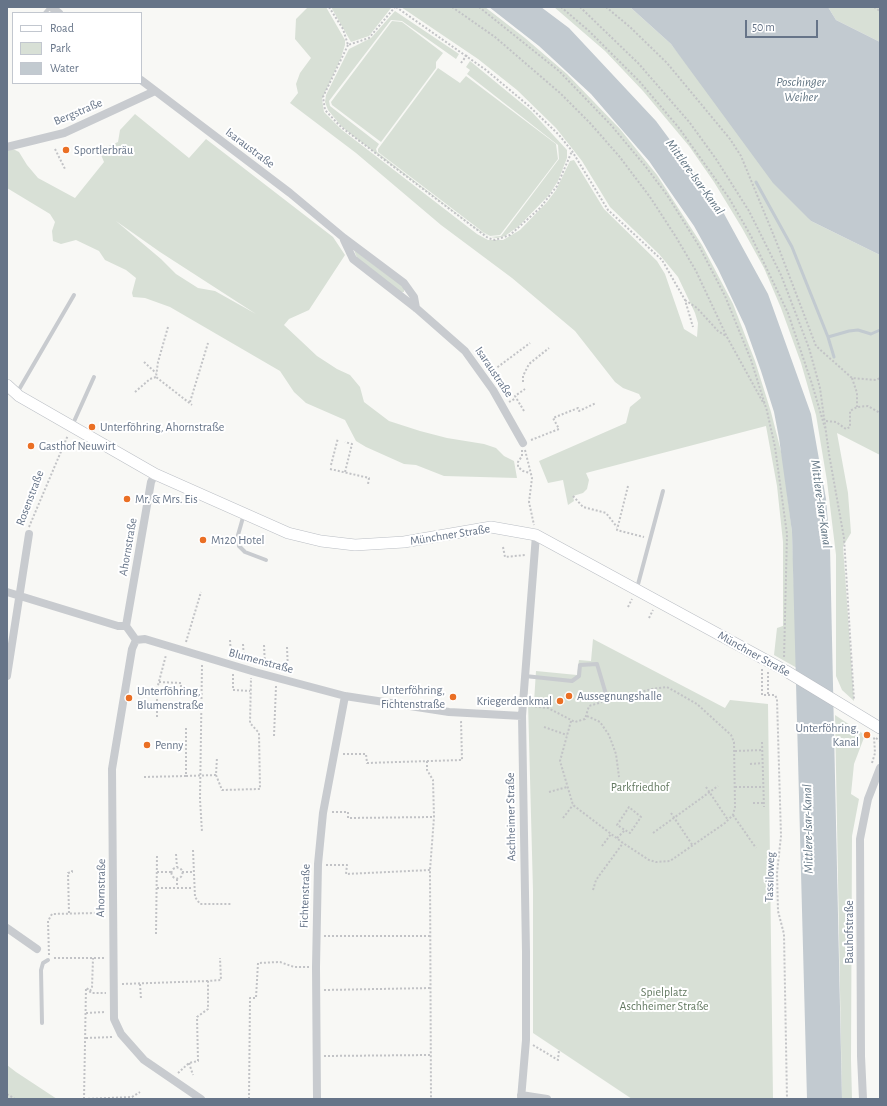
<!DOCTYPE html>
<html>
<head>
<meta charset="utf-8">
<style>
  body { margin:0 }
  #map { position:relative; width:887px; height:1106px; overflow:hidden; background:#f8f8f5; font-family:"Alegreya Sans",sans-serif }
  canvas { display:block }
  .frame { position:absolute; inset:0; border:8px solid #667488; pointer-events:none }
  .legend { position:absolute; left:12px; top:12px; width:130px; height:72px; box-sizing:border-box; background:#fff; border:1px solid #c2c7cf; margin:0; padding:5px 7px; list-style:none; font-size:12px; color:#667488 }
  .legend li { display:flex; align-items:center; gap:8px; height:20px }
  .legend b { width:20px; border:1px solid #c2c7cf }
  .scale { position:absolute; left:745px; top:20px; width:73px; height:18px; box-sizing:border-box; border:2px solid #667488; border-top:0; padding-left:5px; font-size:12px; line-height:14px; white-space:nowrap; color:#667488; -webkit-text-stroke:3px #fff; paint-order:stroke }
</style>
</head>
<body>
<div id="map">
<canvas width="887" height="1106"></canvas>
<div class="frame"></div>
<ul class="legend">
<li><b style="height:5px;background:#fff"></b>Road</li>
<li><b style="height:11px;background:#d8e0d6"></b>Park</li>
<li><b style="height:11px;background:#c2cad0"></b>Water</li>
</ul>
<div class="scale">50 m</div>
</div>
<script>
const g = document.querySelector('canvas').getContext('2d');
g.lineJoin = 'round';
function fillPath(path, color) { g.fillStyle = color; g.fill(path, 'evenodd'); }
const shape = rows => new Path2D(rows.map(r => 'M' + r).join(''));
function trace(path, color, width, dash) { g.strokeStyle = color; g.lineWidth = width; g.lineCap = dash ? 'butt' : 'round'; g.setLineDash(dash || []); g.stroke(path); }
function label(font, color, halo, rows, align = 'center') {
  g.font = font + ' "Alegreya Sans",sans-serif'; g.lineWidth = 4; g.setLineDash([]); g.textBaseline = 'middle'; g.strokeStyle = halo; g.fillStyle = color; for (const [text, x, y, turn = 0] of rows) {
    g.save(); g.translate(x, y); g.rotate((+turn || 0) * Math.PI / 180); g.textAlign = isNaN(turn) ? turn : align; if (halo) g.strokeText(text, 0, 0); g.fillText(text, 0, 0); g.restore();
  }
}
const green = shape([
  [308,7,326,7,345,40,345,45,341,58,322,99,324,112,342,130,477,234,488,240,503,240,520,230,547,202,556,190,570,161,574,160,604,209,657,261,665,274,684,329,697,337,698,323,695,313,678,277,659,254,610,207,582,161,556,128,517,90,478,59,401,7,485,7,525,38,567,74,620,129,657,175,702,245,733,304,755,361,771,412,783,459,792,532,797,668,774,655,777,628,783,626,783,542,777,486,766,426,586,473,589,480,587,489,583,493,573,496,574,501,568,505,563,480,548,483,539,461,626,423,630,407,641,398,639,394,623,388,615,382,575,331,512,278,441,225,356,153,290,103,298,93,296,84,300,73,311,58,295,39,296,19],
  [331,7,390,7,391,8,369,36,351,42],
  [554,7,630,7,671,44,811,221,880,255,880,455,837,433,848,493,851,533,843,546,854,701,842,690,836,676,836,555,827,481,816,415,801,363,781,308,764,268,742,228,714,182,689,146,643,91,605,51],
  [828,7,880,7,880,42,836,20],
  [395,11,459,54,456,59,402,21,391,20,329,101,330,106,379,144,376,149,377,152,472,225,490,237,501,236,559,159,558,145,467,74,470,70,466,67,470,61,531,111,567,150,567,158,558,181,549,195,519,226,505,236,497,238,490,237,479,231,357,139,341,126,328,110,325,102,326,95,349,49,371,38],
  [392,21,402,22,443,53,436,62,436,68,381,142,332,105,331,102],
  [438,68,460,83,466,76,556,144,558,159,500,235,490,236,483,232,378,152,378,149],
  [135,114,189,158,206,139,333,237,345,255,309,310,289,319,284,325,317,356,337,369,350,375,360,387,364,402,389,421,420,431,447,438,484,444,496,448,504,456,514,461,517,478,444,476,416,465,404,464,366,447,356,441,345,420,306,403,294,392,280,371,170,307,145,298,133,297,132,293,136,278,126,270,105,260,99,251,76,240,61,244,53,241,52,231,55,222,50,214,7,188,7,150,11,148,19,152,27,165,38,178,75,198,104,162,99,150,118,142,120,130],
  [116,221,160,252,256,314,215,291,198,288,176,274,161,259],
  [354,250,404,287,404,292,400,292,357,258],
  [593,639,725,708,730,700,768,704,773,1099,632,1099,533,1033,533,891,528,702,534,702,536,671,577,675,579,660,591,661],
  [835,715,865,735,854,764,851,794,859,799,852,836,851,1060,852,1099,842,1099],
  [7,1065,16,1072,57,1099,7,1099]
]);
const water = shape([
  [489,7,541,7,569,28,656,121,722,210,768,294,811,414,826,499,830,547,842,1099,807,1099,792,532,779,438,774,412,761,371,745,326,718,269,694,226,649,161,591,94,539,46],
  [630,7,828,7,836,20,880,42,880,255,811,221,773,183,671,44]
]);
const stream = shape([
  [756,182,792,247,828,337,834,357],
  [828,337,849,331,858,330,871,334,880,330]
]);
const path = shape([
  [329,7,343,29,348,45,369,38,395,7],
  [396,7,486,70,529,106,559,135,572,151,608,210,662,260,685,300,693,327],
  [452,7,495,37,560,93,590,123,619,156,650,197,676,237,696,271,727,337,764,404],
  [479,7,559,71,611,125,646,167,667,195,699,246,725,296,751,360,767,411,775,447,787,534,784,659],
  [561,7,589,31,640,82,679,128,729,198,751,236,788,313,812,384,825,428],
  [580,7,639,64,690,123,716,159,749,211,781,275,809,348,820,388,829,454,844,538,854,700],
  [606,7,630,27,667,63,730,139,741,156,776,241,816,346,852,378,876,380,880,378],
  [874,7,880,11],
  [348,45,323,97,325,110,341,127,488,238,495,240,510,235,540,208,557,186,572,151],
  [461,63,467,55],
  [55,149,65,169],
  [685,300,697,308,718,331,726,336],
  [168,327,158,362,156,377,192,405],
  [144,362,156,373],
  [491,372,530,343],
  [852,378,857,393,857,407],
  [523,382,523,376,529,364,549,348],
  [135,392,150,379,156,377],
  [190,402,208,343],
  [509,402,516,398],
  [524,411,515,396,525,389],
  [826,421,836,422,846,429,850,427,850,411,857,407,868,406,880,413],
  [531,440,559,429,553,418,578,408,579,411,596,403],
  [522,450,522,456,518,462,518,467,523,471,530,473],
  [525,450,532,478,529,502,534,525],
  [331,465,338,438],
  [330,469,369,478,368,484],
  [345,472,352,444,345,442],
  [628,486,617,530,644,537],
  [573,496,583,507,606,513,617,527],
  [29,527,68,435],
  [503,547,505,557,525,555],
  [628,607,632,599],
  [649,618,653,610],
  [230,640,231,656],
  [186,642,201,592],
  [243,644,244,660],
  [264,645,265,666],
  [287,647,288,671],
  [202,665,200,799,202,832],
  [762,669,762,695,775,695,777,699,781,836,777,873,778,911,784,934,787,1099],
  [768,672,768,695],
  [233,674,233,690,250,691],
  [159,682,181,683,181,688],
  [531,706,548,708,575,722,585,719,589,706,602,702],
  [587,716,600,722,609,735,616,754,619,777],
  [157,717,157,689,166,655],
  [571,721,560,761,573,805,623,843,649,860,656,862,670,861,725,823,733,815,735,807,734,742,731,735,697,704,667,687,652,689,614,699],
  [544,727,567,735],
  [274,736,276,686],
  [876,738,880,741],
  [762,742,764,807],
  [735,751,763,750],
  [343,754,366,754,367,763,462,760,461,720],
  [427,761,427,770,433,780,434,817,430,870,431,1099],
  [872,763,875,753,874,737],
  [750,764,763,763],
  [216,775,222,790,260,789,259,733,250,723,251,678],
  [186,776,216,775,217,757],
  [144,777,186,776,186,727],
  [706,787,728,820],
  [735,787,763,787],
  [549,792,567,787],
  [753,803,764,803],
  [332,812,348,812,348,818,434,817],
  [671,813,693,846],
  [733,815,756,848],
  [563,818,573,805],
  [653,833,718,786],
  [617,838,625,830,630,833,641,817,629,807,617,825,625,830],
  [602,846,611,834],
  [193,850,195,897,200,904,231,904],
  [176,854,177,867],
  [326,865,347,865,346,874,430,870],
  '171.5 873a5.5 5.5 0 1 1 11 0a5.5 5.5 0 1 1-11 0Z',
  [157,872,171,872],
  [182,872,193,872],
  [177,879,177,887],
  [157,888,193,888],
  [593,890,596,880,623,843],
  [69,913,68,873,72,872,72,870],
  [156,934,157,855],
  [324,936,431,936],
  [49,955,48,921,52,914,96,913,98,911,105,911],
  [54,958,106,958],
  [122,984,208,981],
  [140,984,141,999],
  [87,988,91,993,106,993],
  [324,990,431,988],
  [90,991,92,988,93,958],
  [86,1013,105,1012],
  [86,1038,113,1037],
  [533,1045,558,1060,559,1050],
  [324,1056,431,1055],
  [189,1063,193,1075],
  [178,1073,189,1063,198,1061,197,1017,208,1009,208,981,221,980,220,958],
  [7,1094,15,1099],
  [84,1099,86,987],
  [84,1099,132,1097,140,1092],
  [249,1099,250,998,256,998,258,963,280,962,294,967,309,967]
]);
const lane = shape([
  [45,13,50,7],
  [17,393,74,295],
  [72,426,94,377],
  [244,514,238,535,239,546,245,552,266,560],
  [637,588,663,491],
  [525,676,572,681,579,676,580,665,597,664,608,701],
  [42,1023,41,970,43,963,48,960]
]);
const street = shape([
  [51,7,59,13],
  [141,80,290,193,344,238,404,283,414,297,416,308],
  [7,147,64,133,155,91],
  [344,240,353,259,416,308,465,351,493,390,523,443],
  [7,592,118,626,126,626],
  [126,626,151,482,155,474],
  [126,626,136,640],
  [136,640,132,649,112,769,114,1019,121,1034,144,1060,201,1099],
  [136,640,145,639,255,672,345,696,449,712,522,716],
  [7,676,29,534],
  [7,928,37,949],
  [521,1095,547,1099],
  [317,1099,316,967,318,864,323,813,345,696],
  [521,1099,526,1040,526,952,522,716,536,535],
  [863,1099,861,1056,860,839,868,799,880,768]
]);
const secondary = shape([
  [7,385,19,396,155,474,288,533,321,541,355,545,404,542,491,527,536,535,786,671,880,728]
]);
const markers = [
  [66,150,4,"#ea6f24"],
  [92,427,4,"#ea6f24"],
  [31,446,4,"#ea6f24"],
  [127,499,4,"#ea6f24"],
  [203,540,4,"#ea6f24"],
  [569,696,4,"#ea6f24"],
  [453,697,4,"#ea6f24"],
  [129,698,4,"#ea6f24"],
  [560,701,4,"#ea6f24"],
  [867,735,4,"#ea6f24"],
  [147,745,4,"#ea6f24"]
];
const streetNames = [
  ["Bergstraße",78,112,-23],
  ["Isaraustraße",250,148,37],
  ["Isaraustraße",494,372,56],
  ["Rosenstraße",30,498,-69],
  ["Münchner Straße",450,535,-9],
  ["Ahornstraße",128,547,-80],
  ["Münchner Straße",754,654,29],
  ["Blumenstraße",261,661,15],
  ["Aschheimer Straße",511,817,-91],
  ["Tassiloweg",770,877,-88],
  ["Ahornstraße",101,888,-89],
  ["Fichtenstraße",305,896,-88],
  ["Bauhofstraße",849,932,-90]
];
const poiNames = [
  ["Sportlerbräu",74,150],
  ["Unterföhring, Ahornstraße",100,427],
  ["Gasthof Neuwirt",39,446],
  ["Mr. & Mrs. Eis",135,499],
  ["M120 Hotel",211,540],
  ["Unterföhring,",445,690,"right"],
  ["Fichtenstraße",445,704,"right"],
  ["Unterföhring,",137,691],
  ["Blumenstraße",137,705],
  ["Aussegnungshalle",577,696],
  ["Kriegerdenkmal",552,701,"right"],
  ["Unterföhring,",859,728,"right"],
  ["Kanal",859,742,"right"],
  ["Penny",155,745]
];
const parkNames = [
  ["Parkfriedhof",640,787],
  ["Spielplatz",664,992],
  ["Aschheimer Straße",664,1006]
];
const waterNames = [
  ["Poschinger",801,82],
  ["Weiher",801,97],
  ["Mittlere-Isar-Kanal",695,177,54],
  ["Mittlere-Isar-Kanal",821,504,82],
  ["Mittlere-Isar-Kanal",808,829,-91]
];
fillPath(green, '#d8e0d6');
fillPath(water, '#c2cad0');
trace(stream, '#c2cad0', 3);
trace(secondary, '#babec4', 12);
trace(path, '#c2c3c6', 2, [2, 2]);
trace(lane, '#c8cbcf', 4);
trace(street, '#c8cbcf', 8);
trace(secondary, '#fff', 11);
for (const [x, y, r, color] of markers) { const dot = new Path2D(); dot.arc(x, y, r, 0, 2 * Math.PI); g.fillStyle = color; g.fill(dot); trace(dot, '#fff', 1.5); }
label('12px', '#667488', '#fff', streetNames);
label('12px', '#667488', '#fff', poiNames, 'left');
label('12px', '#637961', '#fff', parkNames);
label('italic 13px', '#627583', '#fff', waterNames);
</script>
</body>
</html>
